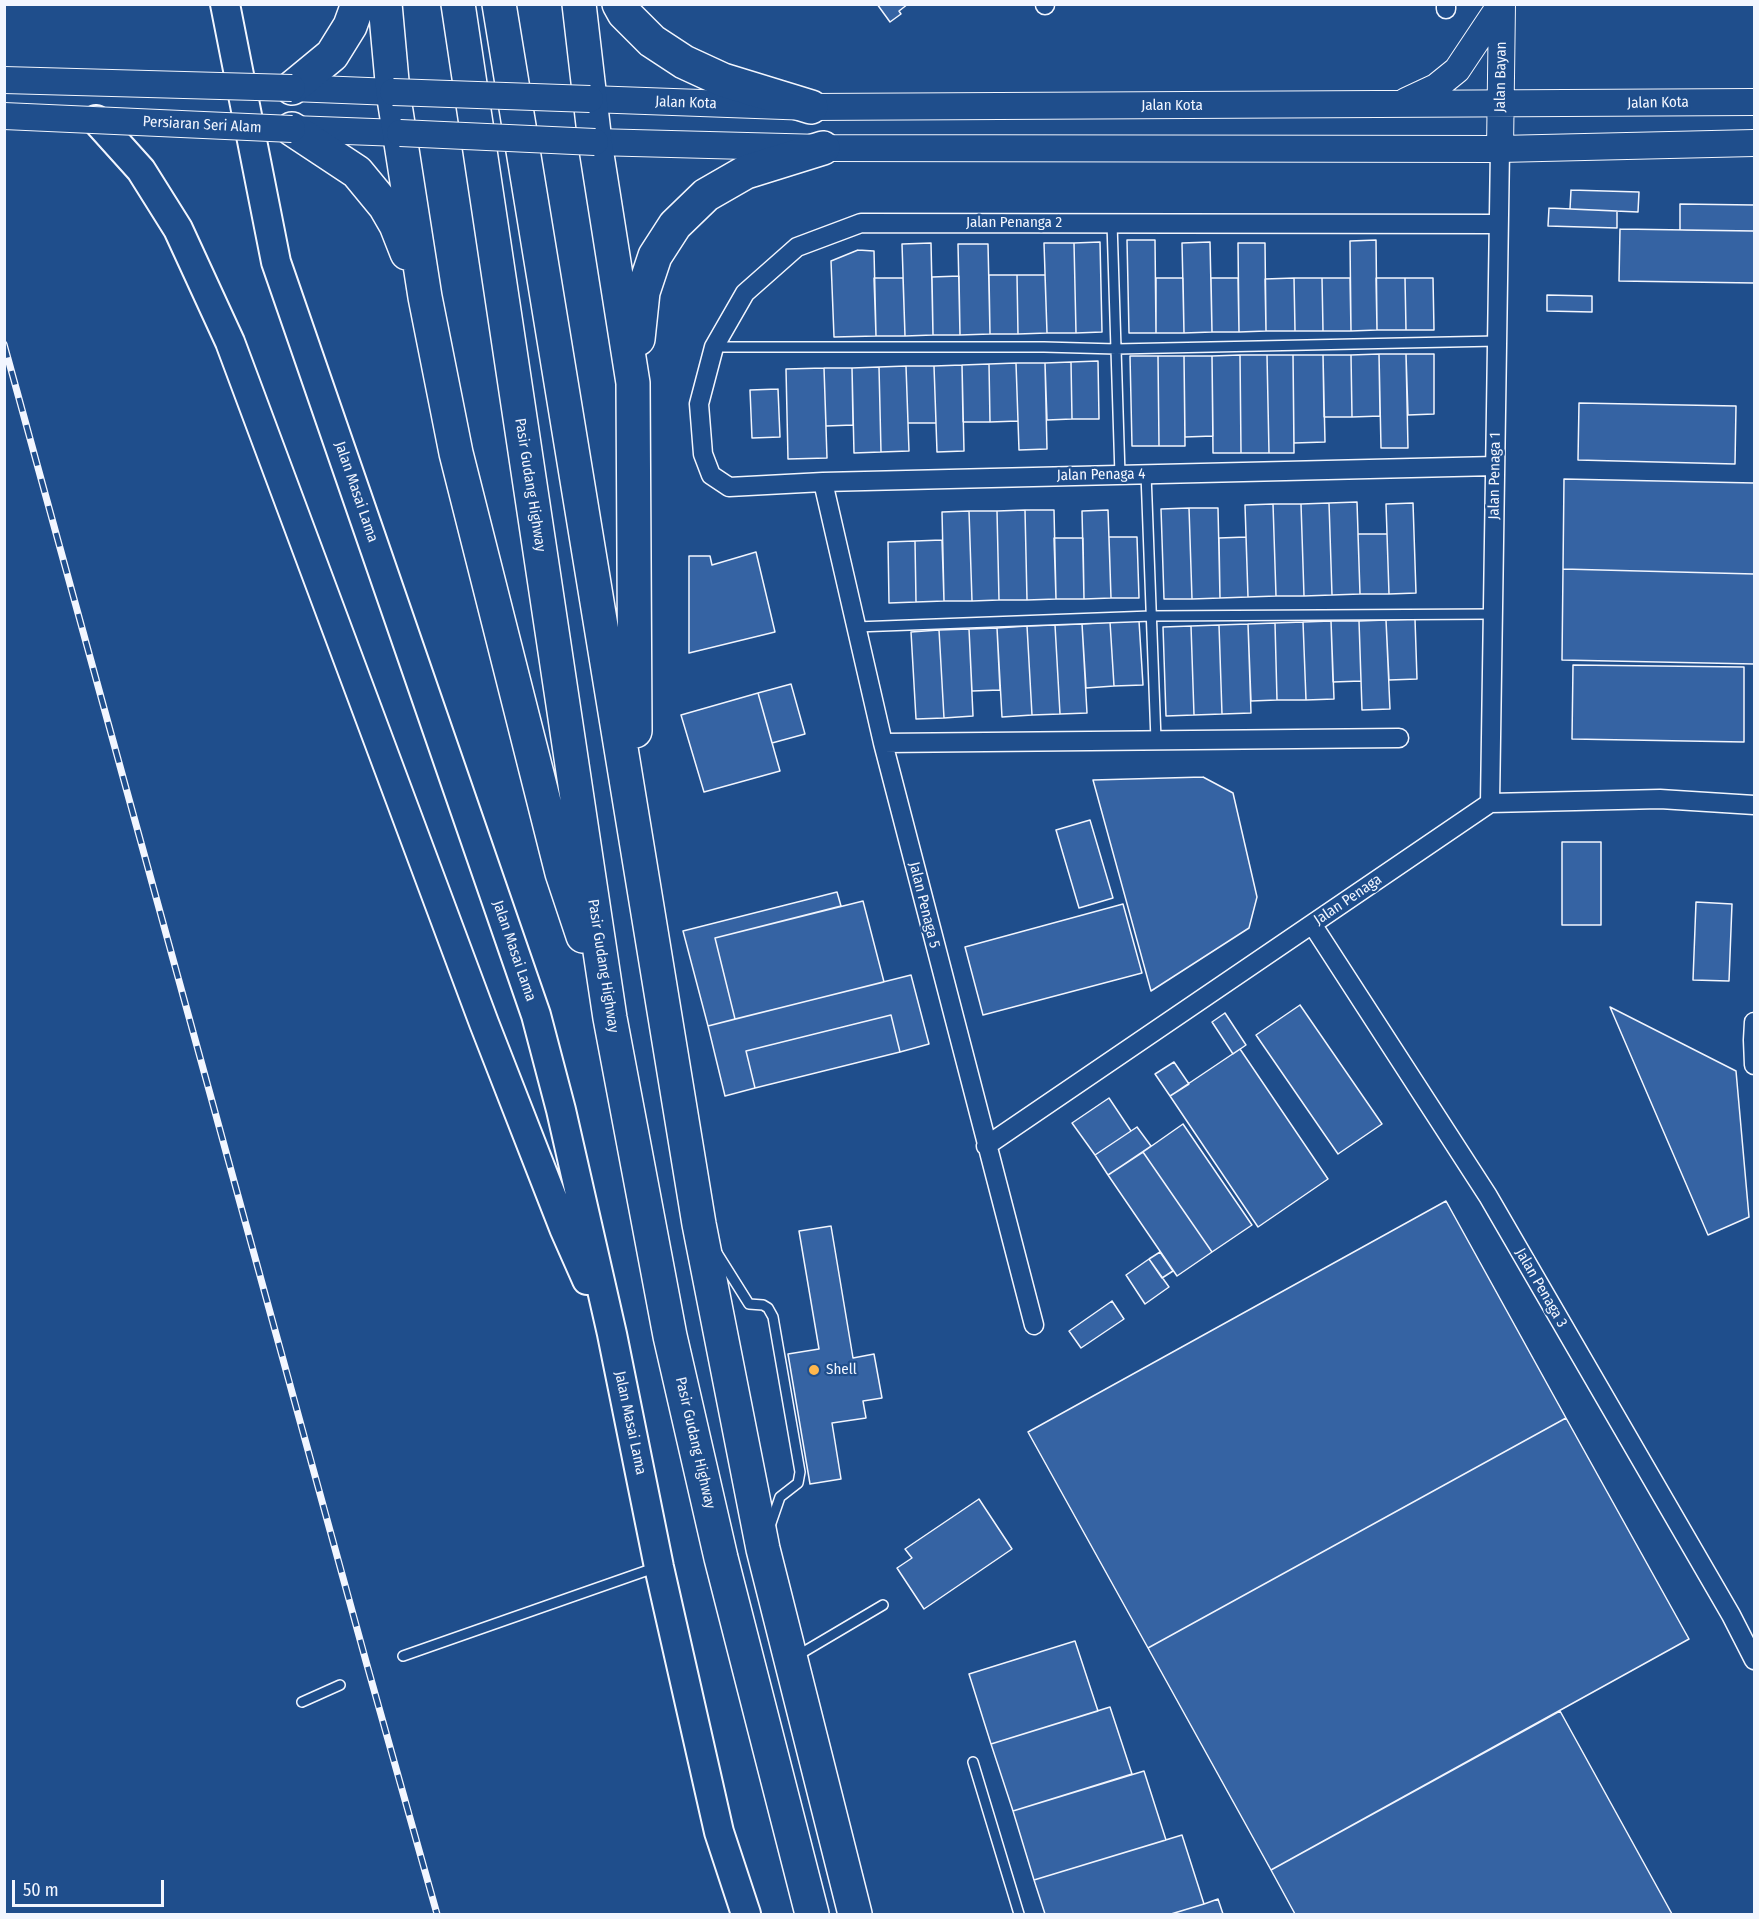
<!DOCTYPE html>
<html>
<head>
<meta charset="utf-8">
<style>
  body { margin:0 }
  #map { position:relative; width:1759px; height:1919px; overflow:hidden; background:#1f4e8c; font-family:"Fira Sans Condensed",sans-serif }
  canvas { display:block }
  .frame { position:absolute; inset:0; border:6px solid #f2f6ff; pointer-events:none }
  .scale { position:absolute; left:12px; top:1880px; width:152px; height:27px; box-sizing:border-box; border:3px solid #f2f6ff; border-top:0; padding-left:8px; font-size:18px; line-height:21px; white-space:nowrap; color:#f2f6ff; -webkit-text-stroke:4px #1f4e8c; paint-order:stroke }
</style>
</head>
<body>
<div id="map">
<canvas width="1759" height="1919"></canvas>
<div class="frame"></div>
<div class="scale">50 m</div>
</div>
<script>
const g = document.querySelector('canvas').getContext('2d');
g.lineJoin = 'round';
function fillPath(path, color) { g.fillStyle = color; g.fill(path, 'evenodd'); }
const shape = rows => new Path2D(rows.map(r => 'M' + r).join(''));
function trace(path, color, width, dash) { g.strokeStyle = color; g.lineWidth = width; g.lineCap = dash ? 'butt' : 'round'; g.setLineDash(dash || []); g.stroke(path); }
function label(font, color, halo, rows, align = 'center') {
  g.font = font + ' "Fira Sans Condensed",sans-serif'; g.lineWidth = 4.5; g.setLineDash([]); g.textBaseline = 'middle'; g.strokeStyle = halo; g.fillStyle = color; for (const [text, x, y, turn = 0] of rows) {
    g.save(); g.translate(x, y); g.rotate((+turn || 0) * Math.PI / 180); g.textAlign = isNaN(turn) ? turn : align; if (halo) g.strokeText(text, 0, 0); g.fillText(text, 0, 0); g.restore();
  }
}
const building = shape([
  [877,4,908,4,899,11,901,14,890,22,877,4],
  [1571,190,1639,192,1638,212,1570,209,1571,190],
  [1680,204,1754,205,1754,231,1680,230,1680,204],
  [1549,208,1617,211,1617,228,1548,226,1549,208],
  [1620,229,1754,231,1754,283,1619,281,1620,229],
  [1127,240,1155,240,1156,333,1129,333,1127,240],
  [1376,240,1377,330,1351,331,1350,241,1376,240],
  [1100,242,1102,332,1076,333,1074,243,1100,242],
  [1210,242,1212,332,1184,333,1182,243,1210,242],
  [931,243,933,335,905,336,902,244,931,243],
  [1044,243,1074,243,1076,333,1047,333,1044,243],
  [1238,243,1265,243,1266,331,1239,332,1238,243],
  [958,244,988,244,990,334,960,335,958,244],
  [858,250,874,251,876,336,834,337,831,261,858,250],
  [989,275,1017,275,1018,334,990,334,989,275],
  [1017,275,1045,275,1047,333,1018,334,1017,275],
  [959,276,960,335,933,335,932,277,959,276],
  [874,278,903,278,905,336,876,336,874,278],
  [1156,278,1183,278,1184,333,1156,333,1156,278],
  [1211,278,1238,278,1239,332,1212,332,1211,278],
  [1294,278,1295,331,1266,331,1265,279,1294,278],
  [1294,278,1322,278,1323,331,1295,331,1294,278],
  [1322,278,1350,278,1351,331,1323,331,1322,278],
  [1376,278,1405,278,1406,330,1377,330,1376,278],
  [1405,278,1433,278,1434,330,1406,330,1405,278],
  [1547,295,1592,296,1592,312,1547,311,1547,295],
  [1379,354,1406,354,1408,448,1381,448,1379,354],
  [1379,354,1380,416,1352,417,1351,355,1379,354],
  [1406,354,1434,354,1434,414,1408,415,1406,354],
  [1240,355,1267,355,1269,453,1241,453,1240,355],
  [1240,355,1241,453,1213,453,1212,356,1240,355],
  [1267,355,1293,355,1294,453,1269,453,1267,355],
  [1293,355,1323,355,1325,442,1294,443,1293,355],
  [1323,355,1351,355,1352,417,1324,417,1323,355],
  [1130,356,1158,356,1159,446,1132,446,1130,356],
  [1158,356,1184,356,1185,446,1159,446,1158,356],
  [1184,356,1212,356,1213,436,1185,437,1184,356],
  [1098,361,1099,419,1072,419,1071,362,1098,361],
  [1071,362,1072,419,1047,420,1045,363,1071,362],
  [1016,363,1045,363,1047,449,1019,450,1016,363],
  [1016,363,1018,421,990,422,989,364,1016,363],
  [989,364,990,422,963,422,962,365,989,364],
  [962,365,964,451,937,452,934,366,962,365],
  [906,366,934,366,936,423,908,423,906,366],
  [906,366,909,451,881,452,879,367,906,366],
  [879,367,881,452,854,453,852,368,879,367],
  [824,368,852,368,853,425,826,426,824,368],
  [824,368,827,458,788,459,786,369,824,368],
  [778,389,780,437,752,438,750,390,778,389],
  [1579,403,1736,406,1735,464,1578,460,1579,403],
  [1564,479,1754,483,1754,574,1563,569,1564,479],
  [1357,502,1360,594,1332,595,1329,503,1357,502],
  [1329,503,1332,595,1304,596,1301,504,1329,503],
  [1413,503,1416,593,1389,594,1386,504,1413,503],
  [1273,504,1301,504,1304,596,1276,596,1273,504],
  [1273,504,1276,596,1248,597,1245,505,1273,504],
  [1189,508,1218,508,1220,598,1192,599,1189,508],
  [1189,508,1192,599,1164,599,1161,509,1189,508],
  [1025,510,1054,510,1056,599,1027,600,1025,510],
  [1025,510,1027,600,999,600,997,511,1025,510],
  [1108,510,1111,598,1084,599,1082,511,1108,510],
  [969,511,997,511,999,600,972,601,969,511],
  [969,511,972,601,944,601,942,512,969,511],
  [1358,534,1387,534,1389,594,1360,594,1358,534],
  [1109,537,1137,537,1139,598,1111,598,1109,537],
  [1246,537,1248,597,1220,598,1219,538,1246,537],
  [1054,538,1083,538,1084,599,1056,599,1054,538],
  [942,540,944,601,916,602,915,541,942,540],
  [915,541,916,602,889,603,888,542,915,541],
  [756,552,775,632,689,653,689,556,710,556,712,565,756,552],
  [1563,569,1754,574,1754,664,1562,660,1563,569],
  [1415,619,1417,679,1389,680,1386,620,1415,619],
  [1386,620,1390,709,1362,710,1359,621,1386,620],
  [1139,621,1143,685,1114,686,1110,622,1139,621],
  [1331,621,1359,621,1361,681,1333,682,1331,621],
  [1331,621,1334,699,1306,700,1303,622,1331,621],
  [1110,622,1114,686,1086,688,1082,624,1110,622],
  [1303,622,1306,700,1277,700,1275,623,1303,622],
  [1275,623,1277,700,1251,701,1248,624,1275,623],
  [1082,624,1087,713,1060,714,1055,625,1082,624],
  [1248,624,1251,713,1222,714,1219,625,1248,624],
  [1055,625,1060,714,1032,715,1027,626,1055,625],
  [1219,625,1222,714,1194,715,1191,626,1219,625],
  [1027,626,1032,715,1002,717,997,628,1027,626],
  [1191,626,1194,715,1166,716,1163,627,1191,626],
  [997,628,1000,690,972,691,969,629,997,628],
  [969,629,973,716,944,718,939,630,969,629],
  [939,630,944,718,916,719,911,632,939,630],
  [1573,665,1744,667,1744,742,1572,739,1573,665],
  [791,684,805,734,772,743,758,693,791,684],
  [758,693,780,771,704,792,681,715,758,693],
  [1203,777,1233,793,1257,897,1249,928,1151,991,1093,780,1203,777],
  [1090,820,1113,898,1079,908,1056,830,1090,820],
  [1562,842,1601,842,1601,925,1562,925,1562,842],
  [837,892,841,906,715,938,735,1019,708,1026,683,931,837,892],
  [863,901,884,982,735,1019,715,938,863,901],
  [1696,902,1732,904,1729,981,1693,980,1696,902],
  [1123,904,1142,973,983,1015,965,947,1123,904],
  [911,975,929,1044,900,1052,891,1015,746,1051,755,1088,725,1096,708,1026,911,975],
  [1300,1005,1382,1124,1338,1154,1256,1035,1300,1005],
  [1610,1007,1736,1071,1749,1217,1708,1235,1610,1007],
  [1225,1013,1246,1045,1233,1054,1212,1022,1225,1013],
  [891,1015,900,1052,755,1088,746,1051,891,1015],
  [1240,1049,1328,1179,1258,1227,1170,1096,1240,1049],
  [1174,1062,1189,1084,1170,1096,1155,1074,1174,1062],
  [1109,1098,1131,1131,1095,1155,1072,1123,1109,1098],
  [1183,1124,1252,1225,1212,1252,1143,1152,1183,1124],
  [1137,1127,1151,1146,1108,1175,1095,1155,1137,1127],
  [1143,1152,1212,1252,1177,1276,1108,1175,1143,1152],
  [1446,1201,1566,1418,1148,1648,1028,1432,1446,1201],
  [831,1226,853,1358,874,1354,882,1398,863,1401,866,1418,832,1423,841,1479,810,1484,788,1354,819,1349,799,1231,831,1226],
  [1160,1252,1173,1271,1162,1278,1149,1259,1160,1252],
  [1149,1259,1169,1287,1145,1304,1126,1275,1149,1259],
  [1112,1301,1124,1319,1081,1348,1069,1331,1112,1301],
  [1566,1418,1689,1639,1271,1870,1148,1648,1566,1418],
  [979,1499,1012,1549,924,1609,897,1568,912,1558,905,1549,979,1499],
  [1075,1641,1098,1711,991,1744,969,1674,1075,1641],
  [1110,1707,1132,1774,1013,1811,991,1744,1110,1707],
  [1560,1711,1672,1914,1295,1914,1271,1870,1560,1711],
  [1144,1771,1166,1840,1034,1880,1013,1811,1144,1771],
  [1182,1835,1204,1904,1171,1914,1045,1914,1034,1880,1182,1835],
  [1218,1899,1223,1914,1171,1914,1204,1904,1218,1899]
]);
const lane = shape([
  [1112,223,1120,475],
  [714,347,1044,347,1116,349,1497,341],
  [1146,474,1156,740],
  [856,627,1151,616,1493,614],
  [717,1253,749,1304,763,1305,768,1308,773,1317,800,1472,798,1483,780,1497,770,1526],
  [403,1656,657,1567],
  [795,1657,883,1605],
  [302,1702,340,1685],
  [973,1762,1019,1914]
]);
const street = shape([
  [1045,4,1045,5],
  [1446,9,1446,4],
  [1495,466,823,482,729,487,711,475,703,454,699,404,714,347,745,293,797,247,861,223,1498,224],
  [823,482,883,743,1034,1325],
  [883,743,1399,738],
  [1490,803,1500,149],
  [1312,924,1488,1196,1731,1615,1754,1660],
  [1754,1022,1753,1040,1754,1065],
  [986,1146,1490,803,1660,799,1754,805]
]);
const secondary = shape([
  [292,88,393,92],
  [590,99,811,107,1754,102],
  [1406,101,1436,87,1457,70,1501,4],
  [292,129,400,133],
  [595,142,823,148,1500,149,1754,143],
  [1500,149,1502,4]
]);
const primary = shape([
  [225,4,276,262,536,1015,561,1110,612,1334,659,1567,719,1832,746,1914],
  [96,120,141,170,178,229,230,342,484,1023,564,1228,587,1280]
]);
const highway = shape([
  [385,4,393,92,425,297,456,453,562,873,583,936],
  [458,4,610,1018,670,1336,721,1558,812,1914],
  [499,4,699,1224,763,1549,855,1914],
  [579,4,595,142,633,383,635,731],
  [619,4,624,13,652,41,684,62,723,80,811,107],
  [292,88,332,55,350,26,358,4],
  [292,129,357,172,385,206,396,225,407,253],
  [638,339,643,292,655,256,675,225,706,195,746,172,823,148]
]);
const rail = shape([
  [4,344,367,1665,437,1914]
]);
const secondaryBridge = shape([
  [4,80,292,88],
  [393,92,590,99],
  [4,116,292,129],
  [400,133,595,142]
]);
const markers = [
  [814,1370,6,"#ffb74d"]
];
const streetNames = [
  ["Jalan Bayan",1501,77,-89],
  ["Jalan Kota",686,103,2],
  ["Jalan Kota",1658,103,-1],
  ["Jalan Kota",1172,106],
  ["Persiaran Seri Alam",202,125,3],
  ["Jalan Penanga 2",1014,223],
  ["Jalan Penaga 4",1101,475,-1],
  ["Jalan Penaga 1",1495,476,-89],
  ["Pasir Gudang Highway",530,485,81],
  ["Jalan Masai Lama",356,492,71],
  ["Jalan Penaga",1348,900,-34],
  ["Jalan Penaga 5",924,905,76],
  ["Jalan Masai Lama",514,951,71],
  ["Pasir Gudang Highway",603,966,81],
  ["Jalan Penaga 3",1541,1288,60],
  ["Jalan Masai Lama",630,1423,78],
  ["Pasir Gudang Highway",695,1443,77]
];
const poiNames = [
  ["Shell",826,1370]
];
fillPath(building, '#3563a3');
trace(building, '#f2f6ff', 1.5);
trace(lane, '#f2f6ff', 12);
trace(street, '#f2f6ff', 21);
trace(secondary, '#f2f6ff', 28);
trace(primary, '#f2f6ff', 32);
trace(highway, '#f2f6ff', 36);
trace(lane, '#1f4e8c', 9);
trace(street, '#1f4e8c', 18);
trace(secondary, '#1f4e8c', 26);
trace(primary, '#1f4e8c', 28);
trace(highway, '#1f4e8c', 33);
trace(rail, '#f2f6ff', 7);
trace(rail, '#1f4e8c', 4.5, [14]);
trace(secondaryBridge, '#f2f6ff', 28, []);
trace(secondaryBridge, '#1f4e8c', 26);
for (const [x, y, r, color] of markers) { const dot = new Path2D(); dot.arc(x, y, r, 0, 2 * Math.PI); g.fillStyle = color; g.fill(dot); trace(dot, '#1f4e8c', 2); }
label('15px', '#f2f6ff', '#1f4e8c', streetNames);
label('15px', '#f2f6ff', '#1f4e8c', poiNames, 'left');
</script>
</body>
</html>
